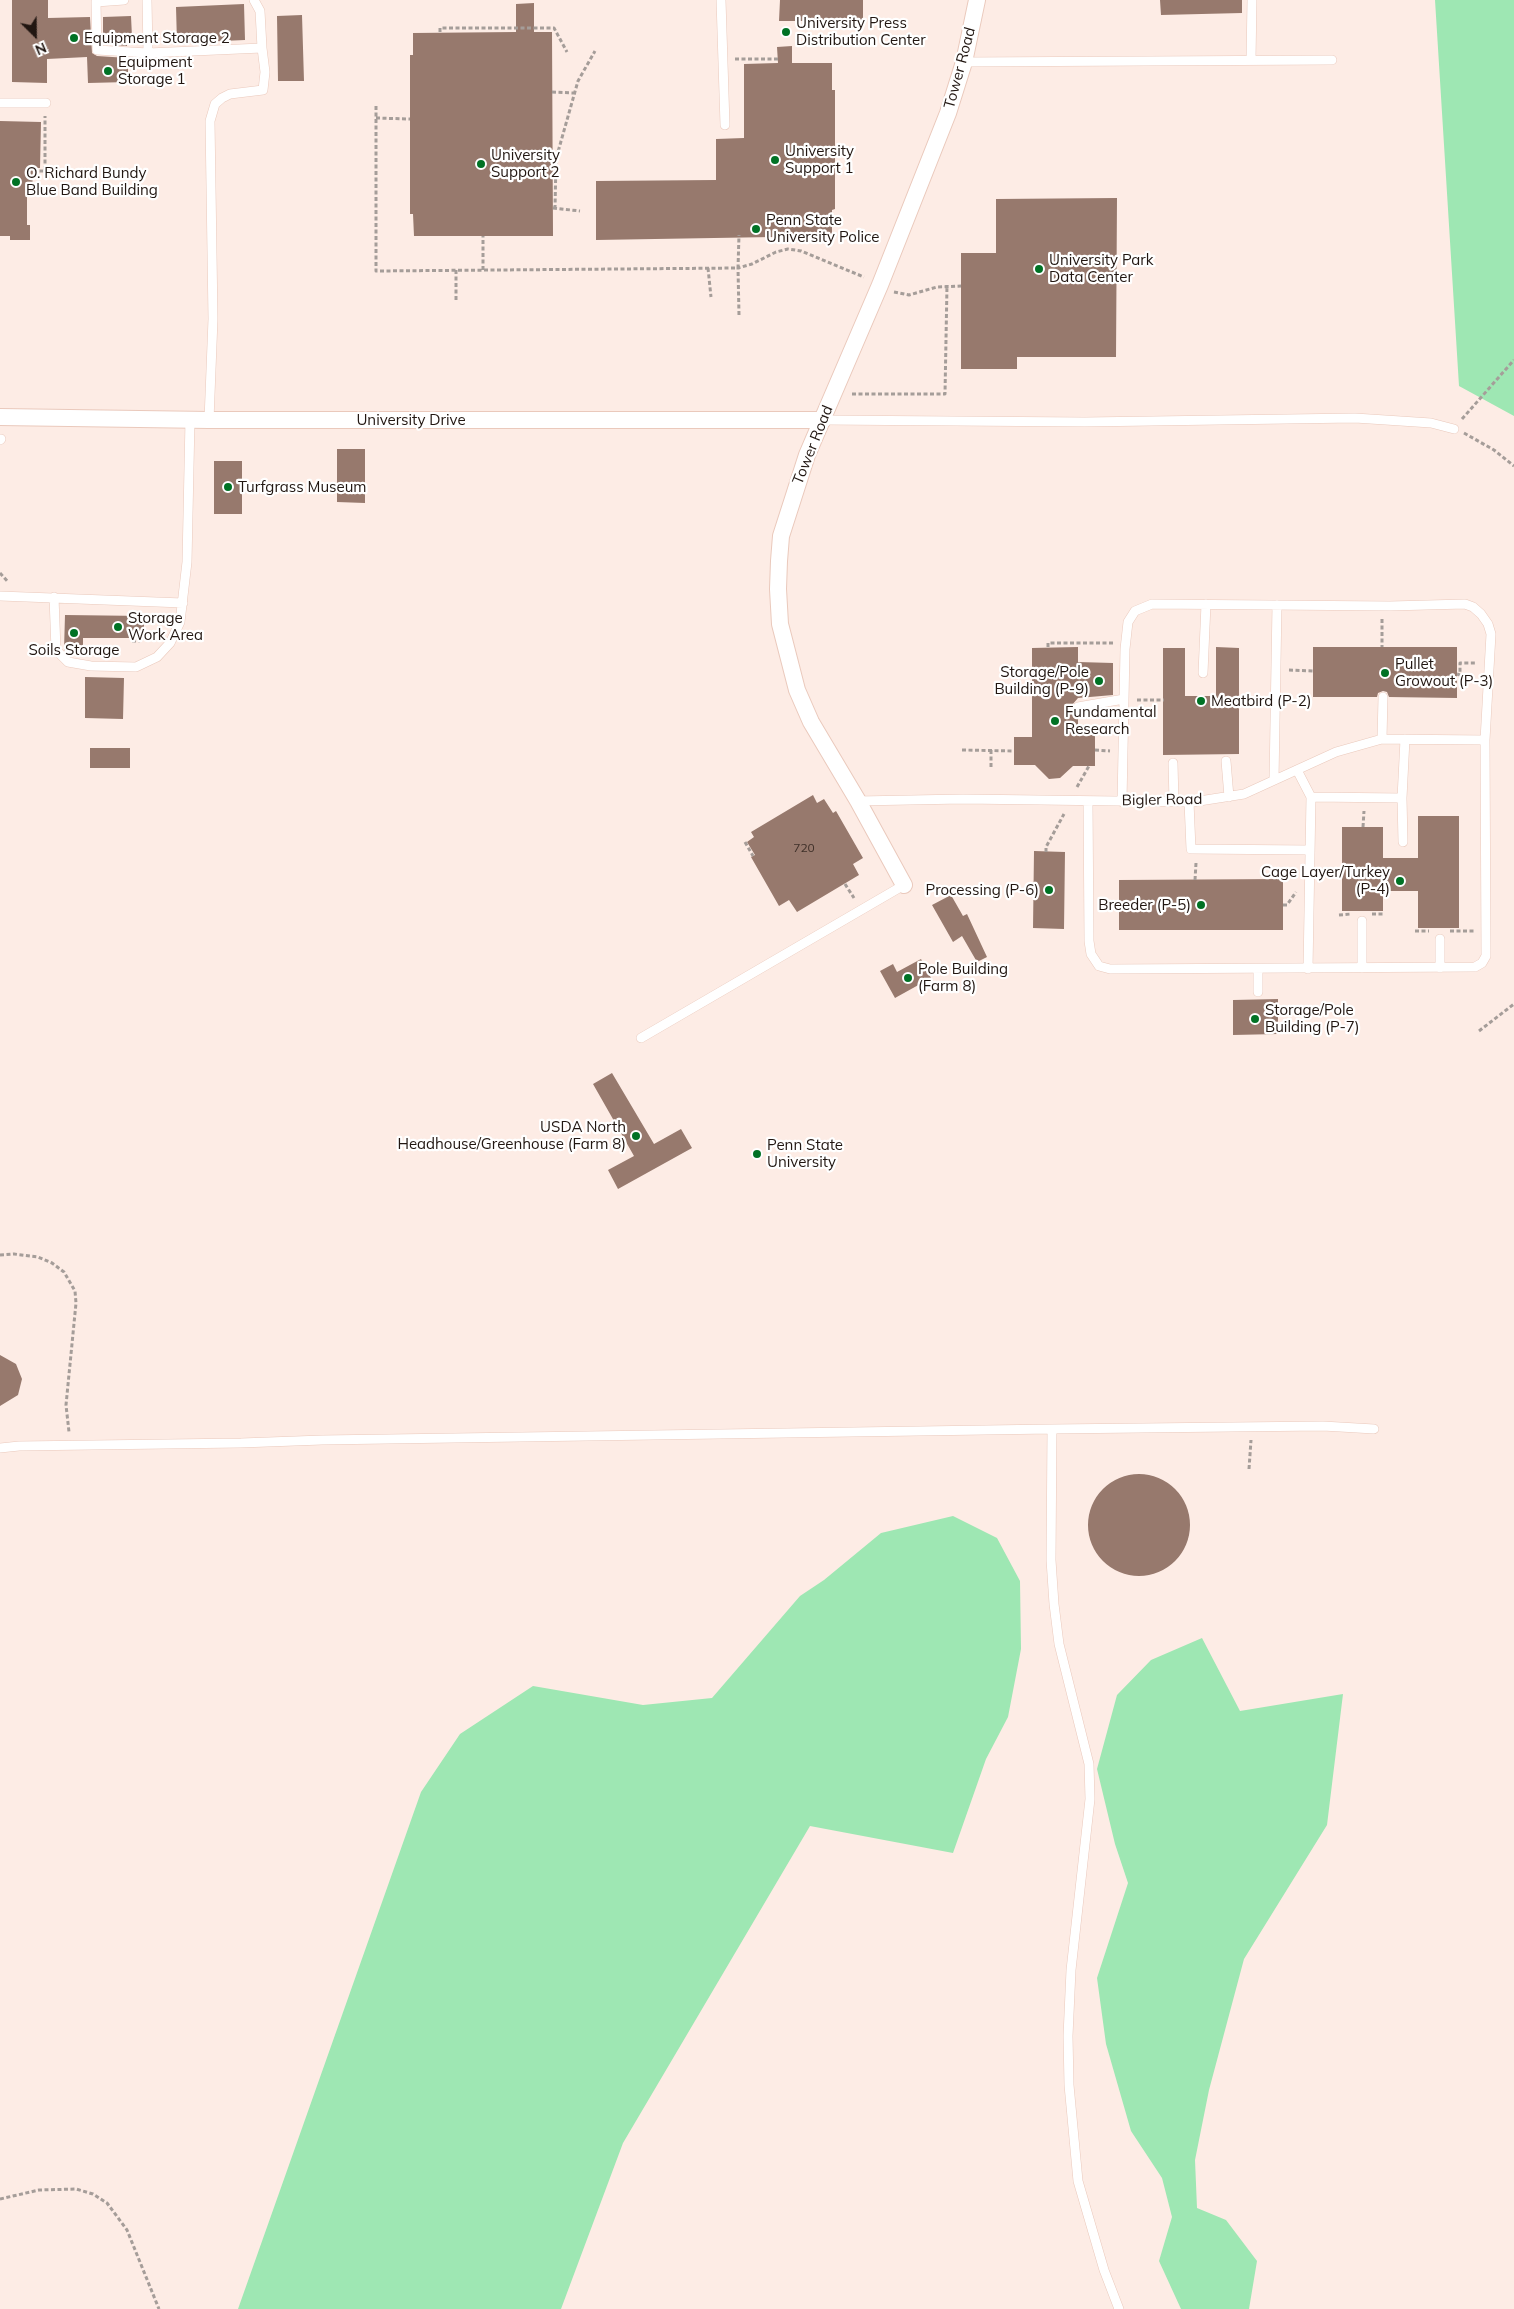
<!DOCTYPE html>
<html>
<head>
<meta charset="utf-8">
<style>
  body { margin:0 }
  #map { position:relative; width:1514px; height:2309px; overflow:hidden; background:#fef8f5; font-family:Mulish,sans-serif }
  canvas { display:block }
  .north { position:absolute; left:10px; top:10px; width:50px; height:50px; -webkit-text-stroke:4px #fff; paint-order:stroke; rotate:157deg; font-size:14px; font-weight:700; line-height:20px; text-align:center; color:#211611 }
  .north::after { content:''; display:block; margin:auto; width:18px; height:22px; background:#211611; clip-path:polygon(50% 0,100% 100%,50% 72%,0 100%) }
</style>
</head>
<body>
<div id="map">
<canvas width="1514" height="2309"></canvas>
<div class="north">N</div>
</div>
<script>
const g = document.querySelector('canvas').getContext('2d');
g.lineJoin = 'round';
function fillPath(path, color) { g.fillStyle = color; g.fill(path, 'evenodd'); }
const shape = rows => new Path2D(rows.map(r => 'M' + r).join(''));
function trace(path, color, width, dash) { g.strokeStyle = color; g.lineWidth = width; g.lineCap = dash ? 'butt' : 'round'; g.setLineDash(dash || []); g.stroke(path); }
function label(font, color, halo, rows, align = 'center') {
  g.font = font + ' Mulish,sans-serif'; g.lineWidth = 4.5; g.setLineDash([]); g.textBaseline = 'middle'; g.strokeStyle = halo; g.fillStyle = color; for (const [text, x, y, turn = 0] of rows) {
    g.save(); g.translate(x, y); g.rotate((+turn || 0) * Math.PI / 180); g.textAlign = isNaN(turn) ? turn : align; if (halo) g.strokeText(text, 0, 0); g.fillText(text, 0, 0); g.restore();
  }
}
const built = shape([
  [0,0,1514,0,1514,2309,0,2309]
]);
const green = shape([
  [1435,0,1514,0,1514,416,1459,386],
  [953,1516,997,1538,1020,1581,1021,1649,1008,1717,986,1759,953,1853,810,1826,623,2143,561,2309,238,2309,421,1792,460,1734,533,1686,643,1705,712,1698,800,1596,824,1580,881,1533],
  [1202,1638,1240,1711,1343,1694,1327,1825,1244,1959,1209,2090,1195,2160,1197,2208,1226,2220,1257,2261,1249,2309,1181,2309,1159,2261,1172,2217,1162,2178,1131,2131,1106,2044,1097,1978,1128,1883,1115,1844,1097,1769,1117,1695,1151,1660]
]);
const building = shape([
  [12,0,48,0,48,18,90,17,92,53,97,56,128,58,128,82,88,83,87,57,47,59,47,83,12,82],
  [780,0,863,0,863,21,779,21],
  [1160,0,1242,0,1242,13,1161,15],
  [534,3,534,32,552,32,553,236,414,236,413,214,410,214,410,55,413,55,413,33,516,32,516,4],
  [244,4,245,40,177,43,176,7],
  [302,15,304,81,278,81,277,16],
  [131,16,132,37,127,37,127,46,103,44,103,17],
  [792,46,792,63,832,63,832,90,835,90,835,209,832,210,832,236,596,240,596,181,716,180,716,139,744,138,744,64,778,63,777,47],
  [0,121,41,122,40,168,33,168,32,193,27,193,27,225,30,225,30,240,10,240,10,236,0,236],
  [1117,198,1116,357,1017,357,1017,369,961,369,961,253,996,253,996,199],
  [337,449,365,449,365,503,337,502],
  [214,461,242,461,242,514,214,514],
  [65,615,144,616,144,638,83,638,83,652,66,651,64,650],
  [1078,647,1078,662,1113,663,1113,695,1078,698,1072,705,1073,711,1078,713,1078,735,1095,735,1095,766,1073,766,1060,778,1049,779,1035,765,1014,765,1014,737,1032,737,1032,648],
  [1216,647,1239,648,1239,754,1163,755,1163,648,1185,648,1185,696,1216,696],
  [1313,647,1457,647,1457,698,1389,697,1387,692,1383,691,1378,693,1377,697,1313,697],
  [85,677,124,678,123,719,85,718],
  [90,748,130,748,130,768,90,768],
  [813,795,817,803,824,799,833,813,836,811,863,858,853,864,859,875,797,912,789,900,779,906,751,857,755,855,747,842,754,837,751,832],
  [1418,816,1459,816,1459,928,1418,928,1418,891,1383,891,1383,911,1342,911,1342,827,1383,827,1383,858,1418,858],
  [1034,851,1065,852,1064,929,1033,928],
  [1283,879,1283,930,1119,930,1119,880],
  [951,895,963,916,967,914,987,957,977,962,962,936,953,942,932,905],
  [921,959,931,978,895,998,880,971,893,964,897,972],
  [1278,999,1278,1034,1233,1035,1233,1000],
  [612,1073,654,1144,681,1129,692,1148,618,1189,608,1170,634,1156,593,1084],
  [0,1355,16,1364,22,1379,18,1395,0,1406],
  '1088 1525a51 51 0 1 1 102 0a51 51 0 1 1-102 0Z'
]);
const path = shape([
  [440,32,440,28,554,28,567,52],
  [735,59,778,59],
  [552,92,574,93],
  [376,106,376,271,738,268,739,235],
  [376,118,410,119],
  [33,171,45,171,45,116],
  [553,208,580,211],
  [555,209,556,159,578,81,595,51],
  [708,268,711,297],
  [483,270,483,236],
  [894,292,909,295,937,287,961,286],
  [456,300,456,270],
  [739,315,738,268,752,264,776,252,788,249,801,251,864,277],
  [852,394,945,394,947,285],
  [1462,419,1514,360],
  [1464,433,1494,450,1514,466],
  [0,573,8,582],
  [1382,619,1382,647],
  [132,641,139,641,139,638],
  [1048,647,1048,643,1113,643],
  [1289,670,1313,671],
  [1457,674,1460,675,1460,663,1476,663],
  [1137,700,1164,700],
  [1239,702,1264,701],
  [962,750,1014,751],
  [1095,750,1110,751],
  [991,767,991,750],
  [1077,787,1089,766],
  [1363,827,1364,811],
  [745,842,753,856],
  [1046,852,1046,847,1064,814],
  [1323,871,1342,871],
  [1195,880,1196,863],
  [845,884,854,898],
  [1102,904,1119,904],
  [1283,905,1287,905,1296,892],
  [1372,914,1383,914],
  [1339,915,1351,914],
  [1415,931,1429,931],
  [1450,931,1474,931],
  [1479,1031,1514,1004],
  [0,1255,14,1254,38,1257,52,1263,64,1272,75,1291,76,1303,66,1405,69,1432],
  [1249,1469,1251,1440],
  [0,2199,39,2190,76,2189,93,2194,107,2203,127,2230,159,2309]
]);
const service = shape([
  [124,0,96,2,97,50,148,53,262,48,260,11,254,0],
  [147,0,148,53],
  [721,0,725,125],
  [1251,60,1252,0],
  [964,62,1332,60],
  [0,103,46,103],
  [209,420,213,319,210,121,215,104,222,98,230,94,263,90,265,72,262,48],
  [823,420,1085,422,1355,418,1431,423,1454,429],
  [0,440,1,439],
  [0,596,183,603],
  [54,597,56,650,68,662,91,666,136,667,157,657,170,643,180,622,187,562,190,420],
  [1203,673,1206,604],
  [1078,707,1124,699],
  [1382,739,1383,697],
  [1226,761,1229,797],
  [1173,763,1174,802],
  [1297,770,1311,797,1308,969],
  [1274,780,1277,605],
  [1311,797,1402,798,1405,739],
  [1402,798,1403,842],
  [858,801,963,799,1193,802,1244,794,1336,752,1382,739,1485,740],
  [1088,801,1089,941,1091,954,1099,966,1110,969,1475,967,1482,963,1486,956,1485,740,1491,634,1488,624,1481,614,1473,607,1465,604,1390,606,1152,604,1135,611,1128,622,1125,649,1122,802],
  [1189,802,1191,849,1310,850],
  [1362,968,1362,921],
  [1440,968,1440,939],
  [1258,992,1258,969],
  [641,1038,904,885],
  [1052,1429,1051,1560,1054,1604,1059,1644,1089,1764,1090,1799,1071,1970,1068,2036,1069,2085,1078,2181,1104,2270,1119,2309],
  [0,1448,19,1446,241,1443,322,1440,1052,1429,1323,1426,1374,1429]
]);
const minor = shape([
  [0,417,209,420,823,420],
  [904,885,858,801,811,722,797,690,780,624,778,589,779,561,781,536,807,455,880,285,948,113,964,62,977,0]
]);
const markers = [
  [786,32,5,"#007225"],
  [74,38,5,"#007225"],
  [108,71,5,"#007225"],
  [775,160,5,"#007225"],
  [481,164,5,"#007225"],
  [16,182,5,"#007225"],
  [756,229,5,"#007225"],
  [1039,269,5,"#007225"],
  [228,487,5,"#007225"],
  [118,627,5,"#007225"],
  [74,633,5,"#007225"],
  [1385,673,5,"#007225"],
  [1099,681,5,"#007225"],
  [1201,701,5,"#007225"],
  [1055,721,5,"#007225"],
  [1400,881,5,"#007225"],
  [1049,890,5,"#007225"],
  [1201,905,5,"#007225"],
  [908,978,5,"#007225"],
  [1255,1019,5,"#007225"],
  [636,1136,5,"#007225"],
  [757,1154,5,"#007225"]
];
const numberNames = [
  ["720",804,848]
];
const poiNames = [
  ["University Press",796,23],
  ["Distribution Center",796,40],
  ["Equipment Storage 2",84,38],
  ["Equipment",118,62],
  ["Storage 1",118,79],
  ["University",785,151],
  ["Support 1",785,168],
  ["University",491,155],
  ["Support 2",491,172],
  ["O. Richard Bundy",26,173],
  ["Blue Band Building",26,190],
  ["Penn State",766,220],
  ["University Police",766,237],
  ["University Park",1049,260],
  ["Data Center",1049,277],
  ["Turfgrass Museum",238,487],
  ["Storage",128,618],
  ["Work Area",128,635],
  ["Soils Storage",74,650,"center"],
  ["Pullet",1395,664],
  ["Growout (P-3)",1395,681],
  ["Storage/Pole",1089,672,"right"],
  ["Building (P-9)",1089,689,"right"],
  ["Meatbird (P-2)",1211,701],
  ["Fundamental",1065,712],
  ["Research",1065,729],
  ["Cage Layer/Turkey",1390,872,"right"],
  ["(P-4)",1390,889,"right"],
  ["Processing (P-6)",1039,890,"right"],
  ["Breeder (P-5)",1191,905,"right"],
  ["Pole Building",918,969],
  ["(Farm 8)",918,986],
  ["Storage/Pole",1265,1010],
  ["Building (P-7)",1265,1027],
  ["USDA North",626,1127,"right"],
  ["Headhouse/Greenhouse (Farm 8)",626,1144,"right"],
  ["Penn State",767,1145],
  ["University",767,1162]
];
const streetNames = [
  ["Tower Road",960,68,-75],
  ["University Drive",411,420],
  ["Tower Road",813,445,-68],
  ["Bigler Road",1162,800,-1]
];
fillPath(built, '#fdece5');
fillPath(green, '#9ee7b3');
fillPath(building, '#97796d');
trace(service, '#eac9bc', 10);
trace(minor, '#eac9bc', 18);
trace(path, '#a59d99', 3, [4, 2.5]);
trace(service, '#fff', 9);
trace(minor, '#fff', 16);
for (const [x, y, r, color] of markers) { const dot = new Path2D(); dot.arc(x, y, r, 0, 2 * Math.PI); g.fillStyle = color; g.fill(dot); trace(dot, '#fff', 2); }
label('12px', '#3e2f28', null, numberNames);
label('15px', '#211611', '#fff', poiNames, 'left');
label('15px', '#211611', '#fff', streetNames);
</script>
</body>
</html>
